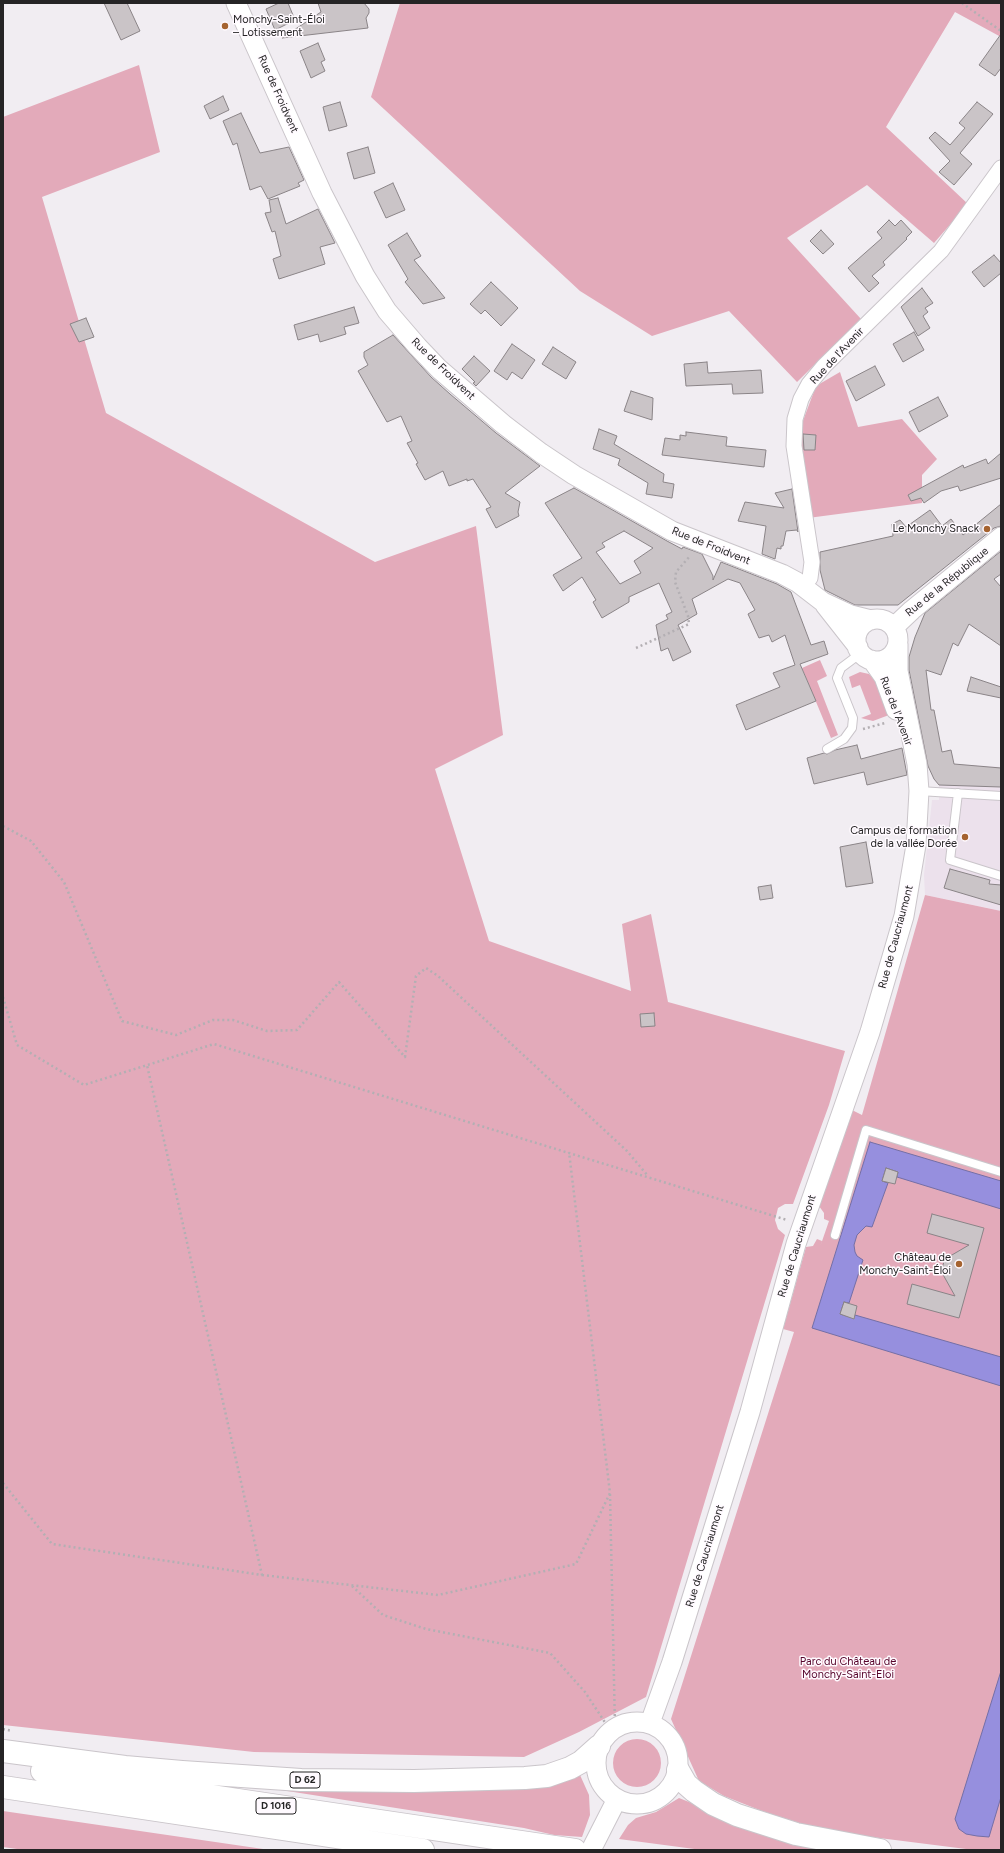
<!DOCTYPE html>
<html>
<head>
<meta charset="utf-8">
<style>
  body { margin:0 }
  #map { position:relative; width:1004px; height:1853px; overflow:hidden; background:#f1edf2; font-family:Figtree,sans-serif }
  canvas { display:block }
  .frame { position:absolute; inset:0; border:4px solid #252425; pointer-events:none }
</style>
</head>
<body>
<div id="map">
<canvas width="1004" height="1853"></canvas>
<div class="frame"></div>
</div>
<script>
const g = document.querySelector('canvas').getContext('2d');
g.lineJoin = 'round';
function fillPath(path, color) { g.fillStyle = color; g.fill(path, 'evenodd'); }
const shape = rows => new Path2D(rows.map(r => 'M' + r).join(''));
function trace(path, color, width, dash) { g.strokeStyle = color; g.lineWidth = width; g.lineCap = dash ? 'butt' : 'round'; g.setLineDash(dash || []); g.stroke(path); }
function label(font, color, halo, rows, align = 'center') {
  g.font = font + ' Figtree,sans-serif'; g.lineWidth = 3; g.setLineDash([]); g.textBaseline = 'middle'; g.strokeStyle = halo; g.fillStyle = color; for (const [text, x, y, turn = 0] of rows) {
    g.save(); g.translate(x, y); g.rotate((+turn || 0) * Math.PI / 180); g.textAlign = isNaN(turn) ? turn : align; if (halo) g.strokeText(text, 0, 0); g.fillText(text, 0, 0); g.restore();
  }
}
const built = shape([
  [1001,758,1001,911,925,895,924,875,932,800,939,800,939,785,934,779,927,762,1000,767]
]);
const green = shape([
  [400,3,1001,3,1001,37,955,12,886,127,968,204,934,243,867,185,787,238,861,319,797,382,729,311,652,336,580,291,371,97],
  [139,65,160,152,42,197,106,413,375,562,476,526,503,735,435,769,489,941,631,991,622,924,651,914,668,1002,845,1051,829,1105,793,1204,785,1204,778,1208,775,1220,778,1229,785,1235,646,1697,579,1732,524,1757,254,1752,3,1725,3,117],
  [840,372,858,427,902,419,937,459,922,475,922,503,808,518,798,434,816,386],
  [820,660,827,676,817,681,838,735,831,738,802,668],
  [860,672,869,674,878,684,889,715,873,721,861,718,871,714,860,685,852,688,849,677],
  [925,895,1001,911,1001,1850,974,1850,824,1831,762,1811,724,1796,699,1781,671,1719,794,1332,783,1329,806,1247,813,1246,817,1239,822,1241,820,1247,829,1221,824,1219,824,1213,819,1206,852,1110,862,1115],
  '613 1763a24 24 0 1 1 48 0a24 24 0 1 1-48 0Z',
  [580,1775,589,1795,590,1815,582,1837,554,1835,524,1828,236,1783,559,1783],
  [679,1798,699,1806,823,1850,702,1850,619,1839,628,1825,636,1818,656,1812],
  [3,1811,270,1850,24,1850,3,1847]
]);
const water = shape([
  [870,1142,1001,1181,1001,1209,897,1177,898,1172,886,1168,882,1181,888,1183,872,1227,866,1226,857,1235,854,1245,855,1252,857,1256,863,1260,849,1303,844,1302,840,1314,853,1318,855,1315,1001,1357,1001,1386,812,1328,870,1142],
  [1001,1671,1001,1797,989,1837,977,1836,966,1834,959,1829,955,1819,1001,1671]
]);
const building = shape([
  [104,3,127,3,140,31,121,40,104,3],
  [279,3,288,3,295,20,275,30,266,9,279,3],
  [318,3,364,3,369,9,369,13,366,18,368,28,282,38,321,12,318,3],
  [1001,34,1001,68,995,76,979,65,1001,34],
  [318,43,325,60,321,62,325,71,311,78,300,51,318,43],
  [223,96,229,110,210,119,204,106,223,96],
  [340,102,347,126,329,131,323,107,340,102],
  [977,102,993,114,960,153,972,164,954,185,939,172,950,161,929,138,935,132,950,145,965,128,959,123,977,102],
  [241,113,260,153,289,147,304,180,298,183,300,186,268,199,261,186,250,190,237,143,233,145,223,121,241,113],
  [368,147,375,173,354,179,347,153,368,147],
  [393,183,405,210,386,218,374,192,393,183],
  [278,198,286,224,318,209,335,243,320,247,325,264,279,279,273,259,281,256,275,231,272,232,265,213,271,212,269,200,278,198],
  [889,220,895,226,901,220,912,232,906,238,907,239,883,262,885,265,872,276,879,283,869,292,848,268,882,238,877,232,889,220],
  [821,230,834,244,823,254,810,241,821,230],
  [407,233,421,256,414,260,445,298,423,304,405,282,408,279,388,245,407,233],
  [994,255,1001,263,1001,273,984,287,972,272,994,255],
  [491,282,518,308,501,326,485,310,481,314,470,304,491,282],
  [922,288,933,303,925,308,928,312,923,316,930,328,918,336,901,307,922,288],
  [354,307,359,323,344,327,346,334,320,342,318,334,298,340,294,325,354,307],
  [86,318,94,337,79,342,70,324,86,318],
  [914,332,924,350,903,362,893,344,914,332],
  [393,335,431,377,450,394,496,433,540,466,505,493,520,502,518,512,519,516,496,528,486,509,491,507,473,479,467,481,467,479,449,486,443,471,425,480,416,464,418,463,407,443,412,441,401,416,387,422,358,371,368,365,364,357,364,352,393,335],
  [512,344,535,360,522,379,512,372,507,380,494,371,512,344],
  [553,347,576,362,566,379,542,364,553,347],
  [474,356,490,371,476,386,473,383,475,382,462,369,474,356],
  [707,362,708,373,761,370,763,393,733,394,732,384,686,386,684,364,707,362],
  [875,366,885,385,856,401,846,381,875,366],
  [631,391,653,398,652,420,624,411,631,391],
  [938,397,948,416,919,432,909,412,938,397],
  [599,429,617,436,614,444,664,474,663,482,674,484,672,498,646,494,648,483,618,465,620,459,593,449,599,429],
  [686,432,727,437,726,446,766,450,764,467,662,455,665,438,680,440,680,435,686,436,686,432],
  [803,434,816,435,815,450,804,450,803,434],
  [1001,453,1001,478,960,491,958,486,941,491,924,503,921,498,911,501,908,495,963,465,964,468,986,459,988,464,1001,453],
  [574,488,667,541,682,549,683,547,702,554,713,576,713,580,721,562,777,584,791,592,811,645,824,641,828,654,800,664,816,701,746,730,736,705,780,687,773,673,795,665,785,635,772,642,769,635,759,638,748,614,755,610,740,583,728,579,692,599,697,614,678,625,691,652,673,661,668,648,661,651,656,625,668,619,666,615,672,612,659,583,629,597,629,602,602,618,593,602,596,600,582,577,563,591,553,575,582,558,545,503,574,488],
  [624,531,653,548,634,561,641,573,620,584,596,552,605,547,602,543,624,531],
  [792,489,798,532,797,530,786,531,783,546,781,546,781,549,777,548,775,559,762,554,766,526,738,521,745,502,784,508,775,493,792,489],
  [1001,504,1001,526,994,528,898,605,855,605,825,590,820,570,820,552,893,536,892,524,900,520,906,527,930,510,942,526,951,519,963,535,1001,504],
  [1001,551,1001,574,994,579,1001,587,1001,646,969,624,958,646,953,643,941,675,926,670,931,710,934,710,942,752,951,750,954,764,1001,768,1001,787,939,785,934,779,928,766,909,670,909,657,915,637,925,613,1001,551],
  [971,677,1001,687,1001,698,967,691,971,677],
  [857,745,861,759,902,748,907,775,867,785,864,772,814,784,807,758,824,753,827,754,835,750,857,745],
  [866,842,873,883,846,887,840,847,866,842],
  [950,869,990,880,989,884,1001,885,1001,905,944,888,950,869],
  [771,885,773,898,760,900,758,887,771,885],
  [654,1013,655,1026,641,1027,640,1014,654,1013],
  [886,1168,898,1172,895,1184,882,1181,886,1168],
  [932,1214,984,1228,959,1318,907,1304,912,1284,955,1296,941,1271,945,1259,969,1245,927,1233,932,1214],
  [844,1302,857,1306,854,1319,840,1314,844,1302]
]);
const path = shape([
  [962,3,1001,31],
  [636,648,689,624,688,616,675,582,676,572,690,556],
  [863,729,885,723],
  [3,826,31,841,64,882,122,1021,176,1035,213,1020,233,1020,267,1031,297,1030,339,982,405,1057,416,976,426,968,438,976,627,1151,648,1176],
  [3,997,17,1045,84,1085,214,1044,787,1220],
  [3,1483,52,1544,262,1575,147,1065],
  [610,1494,615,1727],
  [262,1575,438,1595,576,1564,610,1493,569,1152],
  [352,1586,383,1615,426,1629,550,1653,585,1692,610,1730],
  [3,1729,12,1731]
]);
const service = shape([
  [827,749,844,739,852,728,853,718,837,678,841,668,861,653],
  [919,791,1001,796],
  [958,793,950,860,1001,876],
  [835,1235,866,1130,1001,1172]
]);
const minor = shape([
  [803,586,810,578,812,562,794,446,795,419,801,399,809,384,824,366,941,251,1001,168]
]);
const tertiary = shape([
  [236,3,322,193,365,276,387,311,418,347,439,369,503,424,541,453,574,475,672,531,782,574,797,582,823,602,851,615,871,620],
  [825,605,858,647],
  '856 640a21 21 0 1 1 42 0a21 21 0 1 1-42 0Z',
  [894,627,912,610,1001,537],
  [872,660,884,677,896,710],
  '596 1763a41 41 0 1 1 82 0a41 41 0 1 1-82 0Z',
  [650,1723,672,1662,750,1412,796,1244,870,1032,904,916,916,845,919,791,917,764,898,671,898,644],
  [591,1850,617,1799]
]);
const trunk = shape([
  [3,1751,125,1767,182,1772,301,1780,414,1781,525,1778,547,1776,570,1768,581,1762,599,1746],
  [678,1770,686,1784,694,1791,713,1804,737,1815,796,1834,880,1850],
  [42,1771,575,1850],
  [3,1787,423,1850]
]);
const markers = [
  [225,26,4,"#a56330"],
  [987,529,4,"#a56330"],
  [965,837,4,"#a56330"],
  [959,1264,4,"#a56330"]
];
const shields = [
  [305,1780,30],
  [276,1806,40]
];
const shieldNames = [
  ["D 62",305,1780],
  ["D 1016",276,1806]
];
const poiNames = [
  ["Monchy-Saint-Éloi",233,20,"left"],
  ["– Lotissement",233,33,"left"],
  ["Le Monchy Snack",979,529],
  ["Campus de formation",957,831],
  ["de la vallée Dorée",957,844],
  ["Château de",951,1258],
  ["Monchy-Saint-Éloi",951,1271]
];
const streetNames = [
  ["Rue de Froidvent",278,94,66],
  ["Rue de l'Avenir",837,356,-47],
  ["Rue de Froidvent",443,369,44],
  ["Rue de Froidvent",711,546,22],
  ["Rue de la République",947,582,-39],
  ["Rue de l'Avenir",896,711,69],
  ["Rue de Caucriaumont",896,937,-75],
  ["Rue de Caucriaumont",797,1246,-73],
  ["Rue de Caucriaumont",705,1556,-73]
];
const parkNames = [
  ["Parc du Château de",848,1662],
  ["Monchy-Saint-Eloi",848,1675]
];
fillPath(built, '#ece1ec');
fillPath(green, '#e3aaba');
fillPath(water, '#968fde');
trace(water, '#746fa6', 1);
fillPath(building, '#cac4c7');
trace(building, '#8a8487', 1);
trace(service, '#cac5ca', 10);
trace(minor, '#cac5ca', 17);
trace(tertiary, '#cac5ca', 21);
trace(trunk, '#cac5ca', 24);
trace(path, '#b3afb3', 2.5, [2, 3]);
trace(service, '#fff', 8);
trace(minor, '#fff', 15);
trace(tertiary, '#fff', 19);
trace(trunk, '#fff', 22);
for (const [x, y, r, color] of markers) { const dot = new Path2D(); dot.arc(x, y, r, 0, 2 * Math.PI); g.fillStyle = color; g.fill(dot); trace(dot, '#fffaff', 1.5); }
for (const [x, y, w] of shields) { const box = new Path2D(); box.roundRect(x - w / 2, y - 8, w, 16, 3); g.fillStyle = '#fffaff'; g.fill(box); trace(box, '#252425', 1); }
label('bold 10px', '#252425', null, shieldNames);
label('11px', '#252425', '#fffaff', poiNames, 'right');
label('11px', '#252425', '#fffaff', streetNames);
label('11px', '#56032a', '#fffaff', parkNames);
</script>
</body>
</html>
